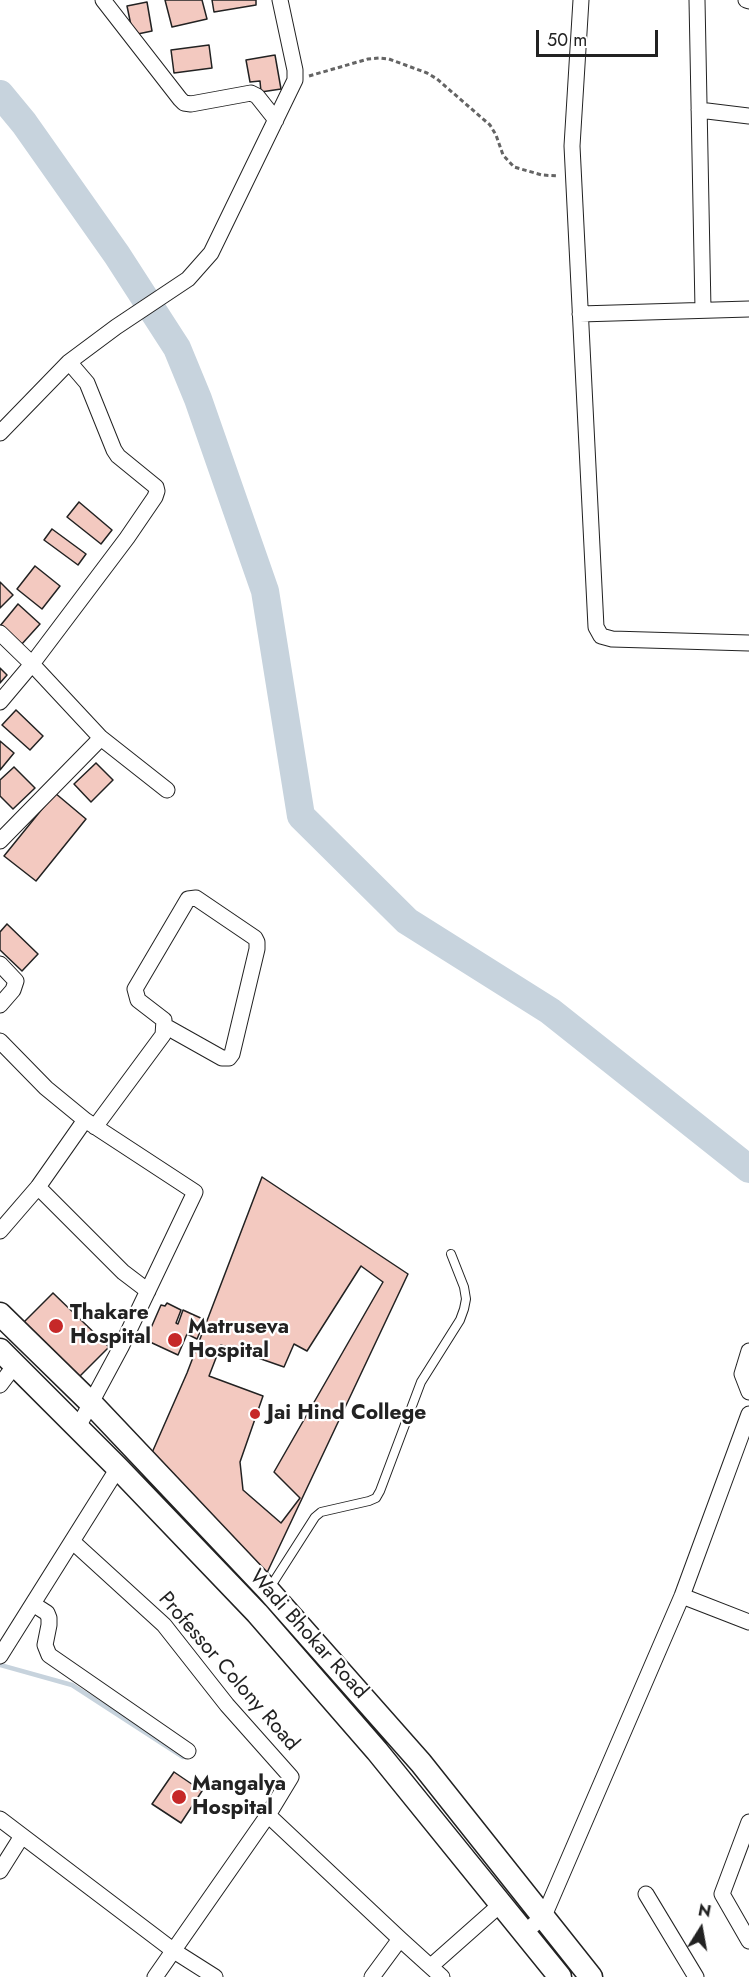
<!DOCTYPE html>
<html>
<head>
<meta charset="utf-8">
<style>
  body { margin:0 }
  #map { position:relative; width:749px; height:1977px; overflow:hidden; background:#fff; font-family:Jost,sans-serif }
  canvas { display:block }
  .north { position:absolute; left:671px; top:1899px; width:60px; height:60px; -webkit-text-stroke:4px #fff; paint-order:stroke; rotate:11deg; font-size:16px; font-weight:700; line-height:24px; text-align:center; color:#222 }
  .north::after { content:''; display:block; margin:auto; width:21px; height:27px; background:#222; clip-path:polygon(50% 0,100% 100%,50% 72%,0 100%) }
  .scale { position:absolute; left:536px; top:30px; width:122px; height:27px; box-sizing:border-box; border:3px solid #222; border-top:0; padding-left:8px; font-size:18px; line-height:21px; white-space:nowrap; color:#222; -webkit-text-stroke:4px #fff; paint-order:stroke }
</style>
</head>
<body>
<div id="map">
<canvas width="749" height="1977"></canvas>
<div class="north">N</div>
<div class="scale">50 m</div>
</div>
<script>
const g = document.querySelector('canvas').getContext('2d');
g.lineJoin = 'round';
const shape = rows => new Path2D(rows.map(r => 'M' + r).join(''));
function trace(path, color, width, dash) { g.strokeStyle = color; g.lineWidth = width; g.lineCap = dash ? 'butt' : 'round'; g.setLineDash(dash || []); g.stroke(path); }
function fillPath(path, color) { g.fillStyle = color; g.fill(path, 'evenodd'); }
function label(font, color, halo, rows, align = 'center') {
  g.font = font + ' Jost,sans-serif'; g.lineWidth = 4.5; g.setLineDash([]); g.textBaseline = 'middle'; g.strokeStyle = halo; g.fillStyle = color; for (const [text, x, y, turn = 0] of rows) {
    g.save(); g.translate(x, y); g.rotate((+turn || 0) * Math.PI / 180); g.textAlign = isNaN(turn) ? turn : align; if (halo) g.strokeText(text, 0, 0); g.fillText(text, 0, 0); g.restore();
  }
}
const stream = shape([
  [0,1665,72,1685,183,1757]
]);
const river = shape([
  [0,94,24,123,117,255,177,348,198,399,265,591,301,816,407,921,550,1011,749,1169]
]);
const building = shape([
  [165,0,202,0,207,19,172,27,165,0],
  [212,0,256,0,256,5,214,12,212,0],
  [147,2,152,31,133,35,127,6,147,2],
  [209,45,212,68,174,73,171,50,209,45],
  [275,55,281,89,261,92,260,81,250,82,246,60,275,55],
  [79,502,112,530,101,544,67,517,79,502],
  [52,529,86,554,78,565,44,540,52,529],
  [35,566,60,586,42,609,17,589,35,566],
  [0,582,13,595,0,608,0,582],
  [18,604,40,624,21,645,0,626,18,604],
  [0,668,7,675,0,683,0,668],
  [16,710,43,736,30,750,2,725,16,710],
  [0,741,14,753,0,770,0,741],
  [96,763,113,780,91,802,74,784,96,763],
  [14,767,35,788,13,809,0,796,0,780,14,767],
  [55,793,86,819,36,881,4,856,55,793],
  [7,924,38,954,22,971,0,950,0,932,7,924],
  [262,1177,408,1274,265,1577,151,1455,187,1373,262,1177],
  [361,1266,383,1282,274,1472,300,1498,281,1523,243,1490,240,1462,263,1396,209,1376,221,1345,284,1367,294,1344,307,1351,361,1266],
  [53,1293,109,1347,75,1381,19,1327,53,1293],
  [167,1303,181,1310,176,1323,178,1324,183,1310,205,1320,197,1339,187,1334,178,1355,150,1342,151,1339,147,1337,161,1305,165,1306,167,1303],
  [174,1772,202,1791,181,1823,152,1804,174,1772]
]);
const path = shape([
  [309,76,368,59,379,58,389,59,427,73,437,79,490,125,496,135,503,155,514,167,542,175,558,176]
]);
const lane = shape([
  [269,1589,315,1517,321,1512,369,1501,376,1498,380,1491,421,1382,460,1320,464,1309,466,1299,464,1287,451,1254]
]);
const street = shape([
  [103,0,180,99,184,103,191,104,251,93,257,96,276,120],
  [581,0,572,146,596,627,601,636,612,639,749,643],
  [697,0,703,309],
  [746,0,749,1],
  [699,110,749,116],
  [580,314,749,309],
  [0,433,69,362,116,327,188,279,211,253,295,80,295,70,280,0],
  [0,633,32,664,101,738,167,790],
  [0,702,32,664,127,538,155,497,157,491,156,487,118,456,114,450,87,383,69,362],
  [0,841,101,738],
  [0,964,16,981,13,990,0,1005],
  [0,1041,46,1088,85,1120],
  [95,1127,163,1035,164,1020,138,1000,135,989,188,899,196,898,255,938,257,942,257,949,232,1054,229,1058,222,1058,165,1026],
  [38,1187,123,1272,148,1291],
  [0,1231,38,1187,85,1120,195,1192,121,1347,78,1427],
  [749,1351,742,1374,749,1392],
  [0,1385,15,1365],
  [73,1542,164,1625,227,1705,291,1777,268,1815],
  [682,1596,749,1622],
  [33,1604,47,1613,49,1618,49,1625,45,1645,49,1655,188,1751],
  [0,1656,118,1468],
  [0,1819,174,1951,215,1977],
  [749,1822,722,1894,749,1941],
  [0,1871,22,1836],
  [646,1894,696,1977],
  [525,1932,544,1916,682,1596,749,1414],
  [431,1966,501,1904],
  [155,1977,268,1815,400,1939,442,1977],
  [372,1977,400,1939]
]);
const primary = shape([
  [0,1314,91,1403,268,1590,421,1763,591,1977],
  [0,1350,118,1468,257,1613,377,1751,560,1977]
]);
const markers = [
  [56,1326,8,"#c62828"],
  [175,1340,8,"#c62828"],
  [255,1414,6,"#c62828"],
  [179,1797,8,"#c62828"]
];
const poiNames = [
  ["Thakare",70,1314],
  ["Hospital",70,1338],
  ["Matruseva",188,1328],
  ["Hospital",188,1352],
  ["Jai Hind College",267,1414],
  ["Mangalya",192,1785],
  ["Hospital",192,1809]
];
const streetNames = [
  ["Wadi Bhokar Road",308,1635,48],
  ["Professor Colony Road",228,1672,49]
];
trace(stream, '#c7d3dd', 4.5);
trace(river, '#c7d3dd', 28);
fillPath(building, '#f3c9c0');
trace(building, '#222', 1.5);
trace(lane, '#222', 10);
trace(street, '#222', 17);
trace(primary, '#222', 25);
trace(path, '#646464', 3, [4.5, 3]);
trace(lane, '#fff', 8);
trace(street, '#fff', 15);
trace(primary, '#fff', 22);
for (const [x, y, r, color] of markers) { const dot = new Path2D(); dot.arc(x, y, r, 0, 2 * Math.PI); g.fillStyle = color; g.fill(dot); trace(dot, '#fff', 2); }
label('bold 21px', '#222', '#fff', poiNames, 'left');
label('21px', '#222', '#fff', streetNames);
</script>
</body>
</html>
